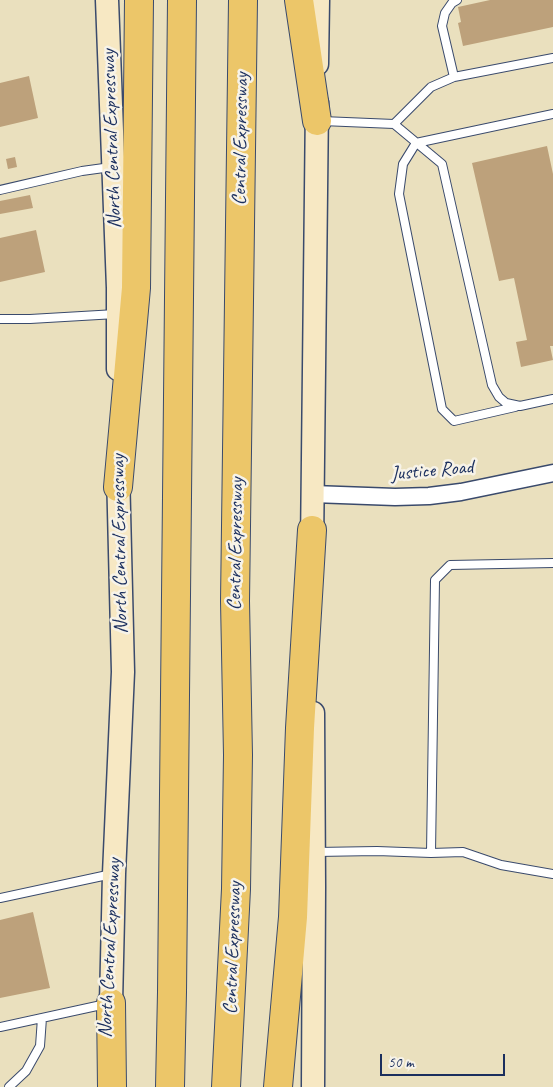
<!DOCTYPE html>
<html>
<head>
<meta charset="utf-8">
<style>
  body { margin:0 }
  #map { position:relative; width:553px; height:1087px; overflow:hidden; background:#eae0be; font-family:Caveat,sans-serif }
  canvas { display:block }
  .scale { position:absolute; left:380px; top:1054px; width:125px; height:22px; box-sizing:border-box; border:2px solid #1b2f5e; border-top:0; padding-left:6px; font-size:15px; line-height:18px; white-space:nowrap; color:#1b2f5e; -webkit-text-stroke:4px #f7f3e8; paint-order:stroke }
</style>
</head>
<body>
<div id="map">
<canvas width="553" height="1087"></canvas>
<div class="scale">50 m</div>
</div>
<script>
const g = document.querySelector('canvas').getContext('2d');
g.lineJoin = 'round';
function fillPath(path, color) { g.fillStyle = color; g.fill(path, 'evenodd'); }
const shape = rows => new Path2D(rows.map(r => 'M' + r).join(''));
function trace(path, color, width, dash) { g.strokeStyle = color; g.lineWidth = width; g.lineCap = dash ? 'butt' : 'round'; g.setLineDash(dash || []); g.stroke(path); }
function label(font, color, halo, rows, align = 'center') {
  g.font = font + ' Caveat,sans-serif'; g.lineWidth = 5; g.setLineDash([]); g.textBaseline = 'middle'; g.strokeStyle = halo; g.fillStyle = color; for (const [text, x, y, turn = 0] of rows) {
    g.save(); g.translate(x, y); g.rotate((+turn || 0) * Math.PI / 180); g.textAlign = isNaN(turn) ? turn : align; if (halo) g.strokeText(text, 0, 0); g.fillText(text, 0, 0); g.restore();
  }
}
const building = shape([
  [490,0,553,0,553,27,463,46,458,23,461,22,458,7],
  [29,76,38,118,0,127,0,83],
  [547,146,553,174,553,346,550,346,553,360,521,367,516,342,527,340,514,278,499,281,472,163],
  [15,157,17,167,8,169,6,159],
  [30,195,33,208,0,214,0,201],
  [36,230,45,272,0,282,0,238],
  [33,912,50,988,0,998,0,920]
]);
const lane = shape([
  [553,58,454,77,431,87,394,124,442,164,492,385,499,397,506,403,520,406,553,399],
  [454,77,442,26,445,13,452,3,457,0],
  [322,121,394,124],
  [0,190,82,171,111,167],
  [0,319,30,319,116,314],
  [515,407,454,421,442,409,399,194,403,164,416,143,553,114],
  [316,852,377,851,431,853,463,852,501,865,553,874],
  [431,853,435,580,450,565,553,563],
  [0,898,112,874],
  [0,1027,106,1004],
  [9,1087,26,1071,40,1046,42,1018]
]);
const street = shape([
  [313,494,395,497,429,496,461,492,553,473]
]);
const secondary = shape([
  [107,0,118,288,118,369],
  [317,64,318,0],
  [312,546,317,103],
  [313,713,314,887,313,1087],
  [109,1018,111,1003,114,874,123,672,118,471]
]);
const highway = shape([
  [299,0,317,121],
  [118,487,136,288,139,0],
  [111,1003,112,1087],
  [170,1087,172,992,182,0],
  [226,1087,236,889,238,755,235,601,243,0],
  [278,1087,293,917,300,728,312,530]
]);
const streetNames = [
  ["North Central Expressway",112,139,-92],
  ["Central Expressway",241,139,-89],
  ["Justice Road",432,471,-5],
  ["North Central Expressway",120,544,-91],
  ["Central Expressway",236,544,-89],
  ["North Central Expressway",110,948,-87],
  ["Central Expressway",233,948,-88]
];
fillPath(building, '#bda17b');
trace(lane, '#3a4a6c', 10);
trace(street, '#3a4a6c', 19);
trace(secondary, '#3a4a6c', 25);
trace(highway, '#3a4a6c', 30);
trace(lane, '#fff', 8);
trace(street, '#fff', 16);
trace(secondary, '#f7e8c3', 22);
trace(highway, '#ecc669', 28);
label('20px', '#1b2f5e', '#f7f3e8', streetNames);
</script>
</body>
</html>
